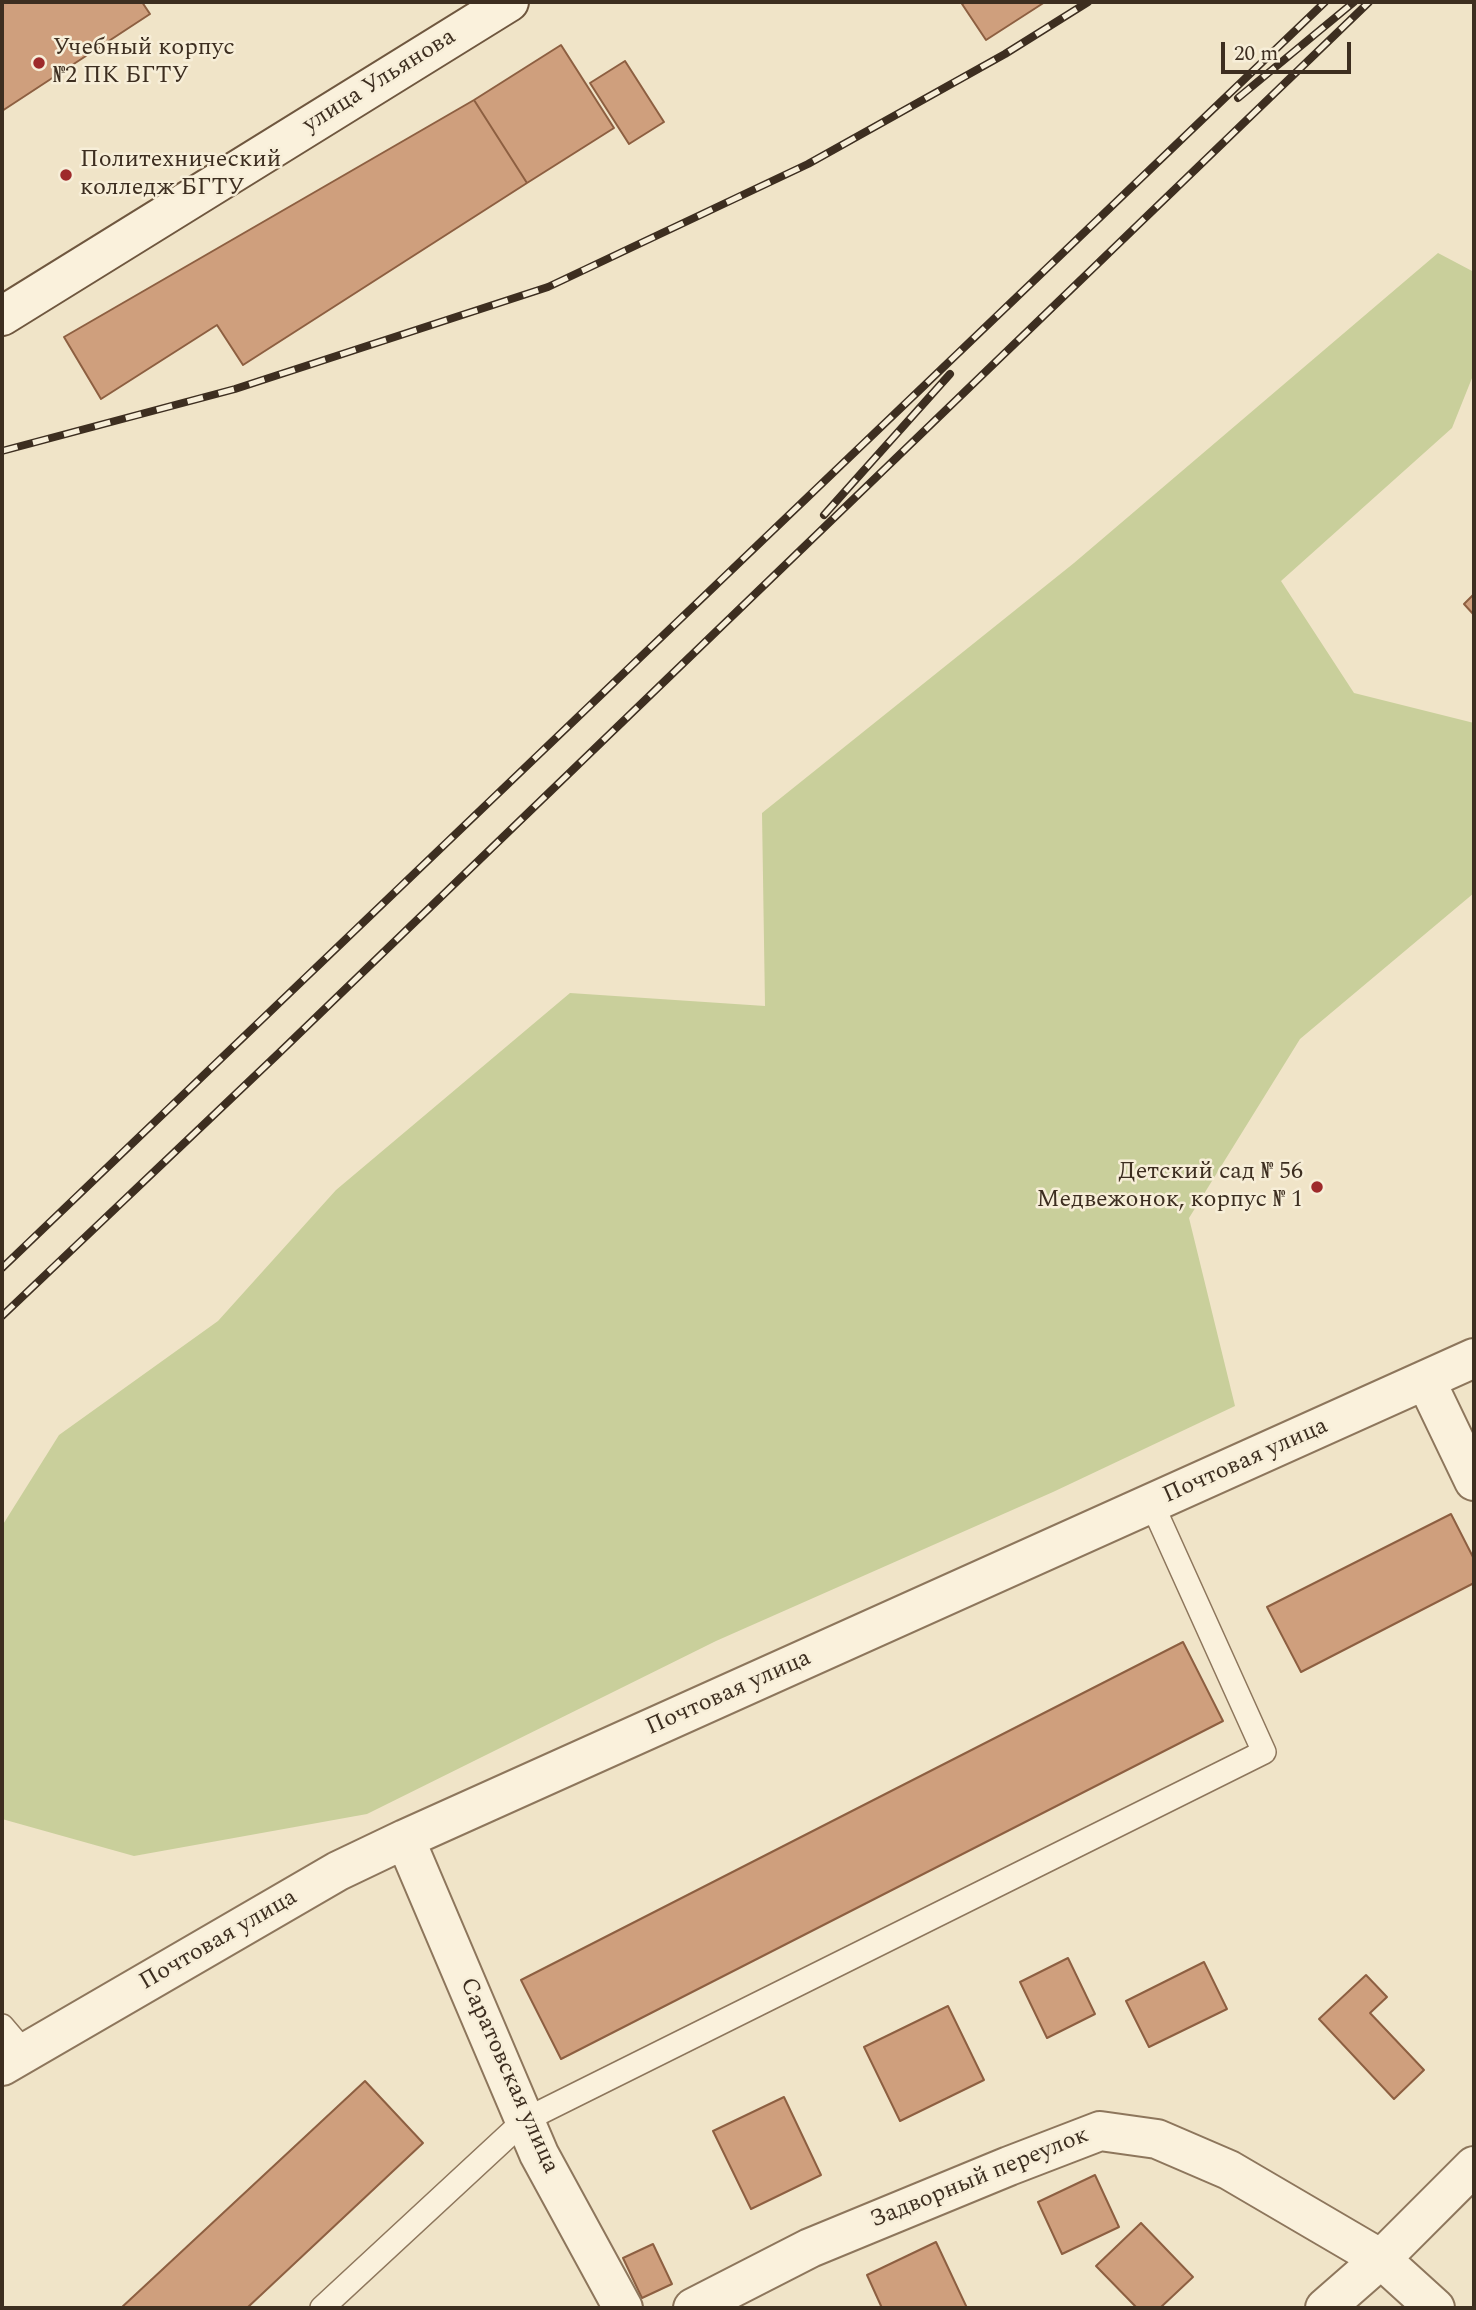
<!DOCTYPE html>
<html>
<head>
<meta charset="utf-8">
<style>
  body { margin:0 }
  #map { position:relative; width:1476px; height:2310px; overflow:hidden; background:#f0e4c8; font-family:Spectral,serif }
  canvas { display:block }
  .frame { position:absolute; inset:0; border:4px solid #3d2e20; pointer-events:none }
  .scale { position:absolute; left:1221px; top:42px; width:130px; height:32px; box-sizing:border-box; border:4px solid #3d2e20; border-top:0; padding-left:9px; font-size:21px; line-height:24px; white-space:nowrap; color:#3d2e20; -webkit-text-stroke:5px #f7eed8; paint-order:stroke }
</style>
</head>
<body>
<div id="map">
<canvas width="1476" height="2310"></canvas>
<div class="frame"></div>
<div class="scale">20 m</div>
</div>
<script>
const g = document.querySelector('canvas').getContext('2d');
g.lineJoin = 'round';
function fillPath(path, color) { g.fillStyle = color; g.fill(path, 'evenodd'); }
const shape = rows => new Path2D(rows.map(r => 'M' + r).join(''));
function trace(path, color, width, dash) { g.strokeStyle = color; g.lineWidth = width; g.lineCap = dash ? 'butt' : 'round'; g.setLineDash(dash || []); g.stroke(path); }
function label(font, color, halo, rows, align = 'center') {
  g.font = font + ' Spectral,serif'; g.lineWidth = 5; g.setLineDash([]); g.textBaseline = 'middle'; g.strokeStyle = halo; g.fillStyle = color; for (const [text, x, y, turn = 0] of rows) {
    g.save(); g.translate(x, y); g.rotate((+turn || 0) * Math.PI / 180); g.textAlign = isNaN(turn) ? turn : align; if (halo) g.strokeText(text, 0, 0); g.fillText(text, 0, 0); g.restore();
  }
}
const green = shape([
  [1438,253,1474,272,1474,373,1452,428,1281,581,1354,693,1474,723,1474,893,1300,1039,1189,1218,1235,1406,1053,1492,716,1641,367,1814,134,1856,2,1819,2,1526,59,1435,218,1321,336,1190,570,993,765,1006,762,813,1074,563]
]);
const building = shape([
  [2,2,142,2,150,14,2,111,2,2],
  [966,2,1045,2,986,40,962,4,966,2],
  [561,45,614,128,527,183,474,100,561,45],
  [625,61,664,122,629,144,590,83,625,61],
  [474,100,527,183,243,365,217,325,101,399,64,337,474,100],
  [1474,594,1474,615,1464,604,1474,594],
  [1451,1514,1474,1559,1474,1583,1301,1672,1267,1607,1451,1514],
  [1183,1642,1223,1721,561,2059,521,1980,1183,1642],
  [1068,1958,1095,2014,1047,2038,1020,1982,1068,1958],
  [1204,1962,1227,2009,1149,2047,1126,2001,1204,1962],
  [1366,1975,1387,1997,1370,2013,1424,2070,1394,2099,1319,2019,1366,1975],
  [948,2006,984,2080,900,2121,864,2047,948,2006],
  [365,2081,423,2143,247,2308,121,2308,365,2081],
  [784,2097,821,2175,751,2209,713,2131,784,2097],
  [1095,2175,1119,2227,1062,2254,1038,2202,1095,2175],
  [1141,2223,1193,2277,1160,2308,1137,2308,1096,2266,1141,2223],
  [936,2242,967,2308,882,2308,867,2275,936,2242],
  [653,2244,672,2284,642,2298,623,2258,653,2244]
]);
const lane = shape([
  [2,2026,25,2053],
  [322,2308,525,2120,1264,1752,1152,1504]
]);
const street = shape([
  [1426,1381,1474,1481],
  [405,1839,539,2154,623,2308],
  [2,2066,338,1871,405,1839,1474,1358],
  [693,2308,810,2248,1009,2166,1100,2131,1157,2139,1229,2170,1381,2259,1435,2308],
  [1325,2308,1381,2259,1474,2166]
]);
const secondary = shape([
  [2,316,509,2]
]);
const rail = shape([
  [1238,98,1354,2],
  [2,451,235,389,548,287,808,164,1005,54,1088,2],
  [824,515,950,374],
  [2,1268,1325,2],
  [2,1316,279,1053,1369,2]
]);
const markers = [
  [39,63,7,"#9e2a2b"],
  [66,175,7,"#9e2a2b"],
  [1317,1187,7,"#9e2a2b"]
];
const poiNames = [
  ["Учебный корпус",53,49],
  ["№2 ПК БГТУ",53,77],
  ["Политехнический",80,161],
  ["колледж БГТУ",80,189],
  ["Детский сад № 56",1303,1173,"right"],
  ["Медвежонок, корпус № 1",1303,1201,"right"]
];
const streetNames = [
  ["улица Ульянова",380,82,-32],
  ["Почтовая улица",1246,1462,-24],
  ["Почтовая улица",729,1694,-24],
  ["Почтовая улица",219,1941,-30],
  ["Саратовская улица",508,2076,66],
  ["Задворный переулок",980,2179,-22]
];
fillPath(green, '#c9cf9b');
fillPath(building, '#cf9f7d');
trace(building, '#8d5f41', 2);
trace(lane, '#8d765c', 26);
trace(street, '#8d765c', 42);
trace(secondary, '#6f573f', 42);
trace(lane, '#faf1dc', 23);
trace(street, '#faf1dc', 38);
trace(secondary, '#faf1dc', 38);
trace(rail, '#3d2e20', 8);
trace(rail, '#f7eed8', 5, [16]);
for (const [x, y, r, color] of markers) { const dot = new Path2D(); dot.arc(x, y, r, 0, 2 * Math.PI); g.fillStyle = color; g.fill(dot); trace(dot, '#f7eed8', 2.5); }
label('24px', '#3d2e20', '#f7eed8', poiNames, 'left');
label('24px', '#3d2e20', '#f7eed8', streetNames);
</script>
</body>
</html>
